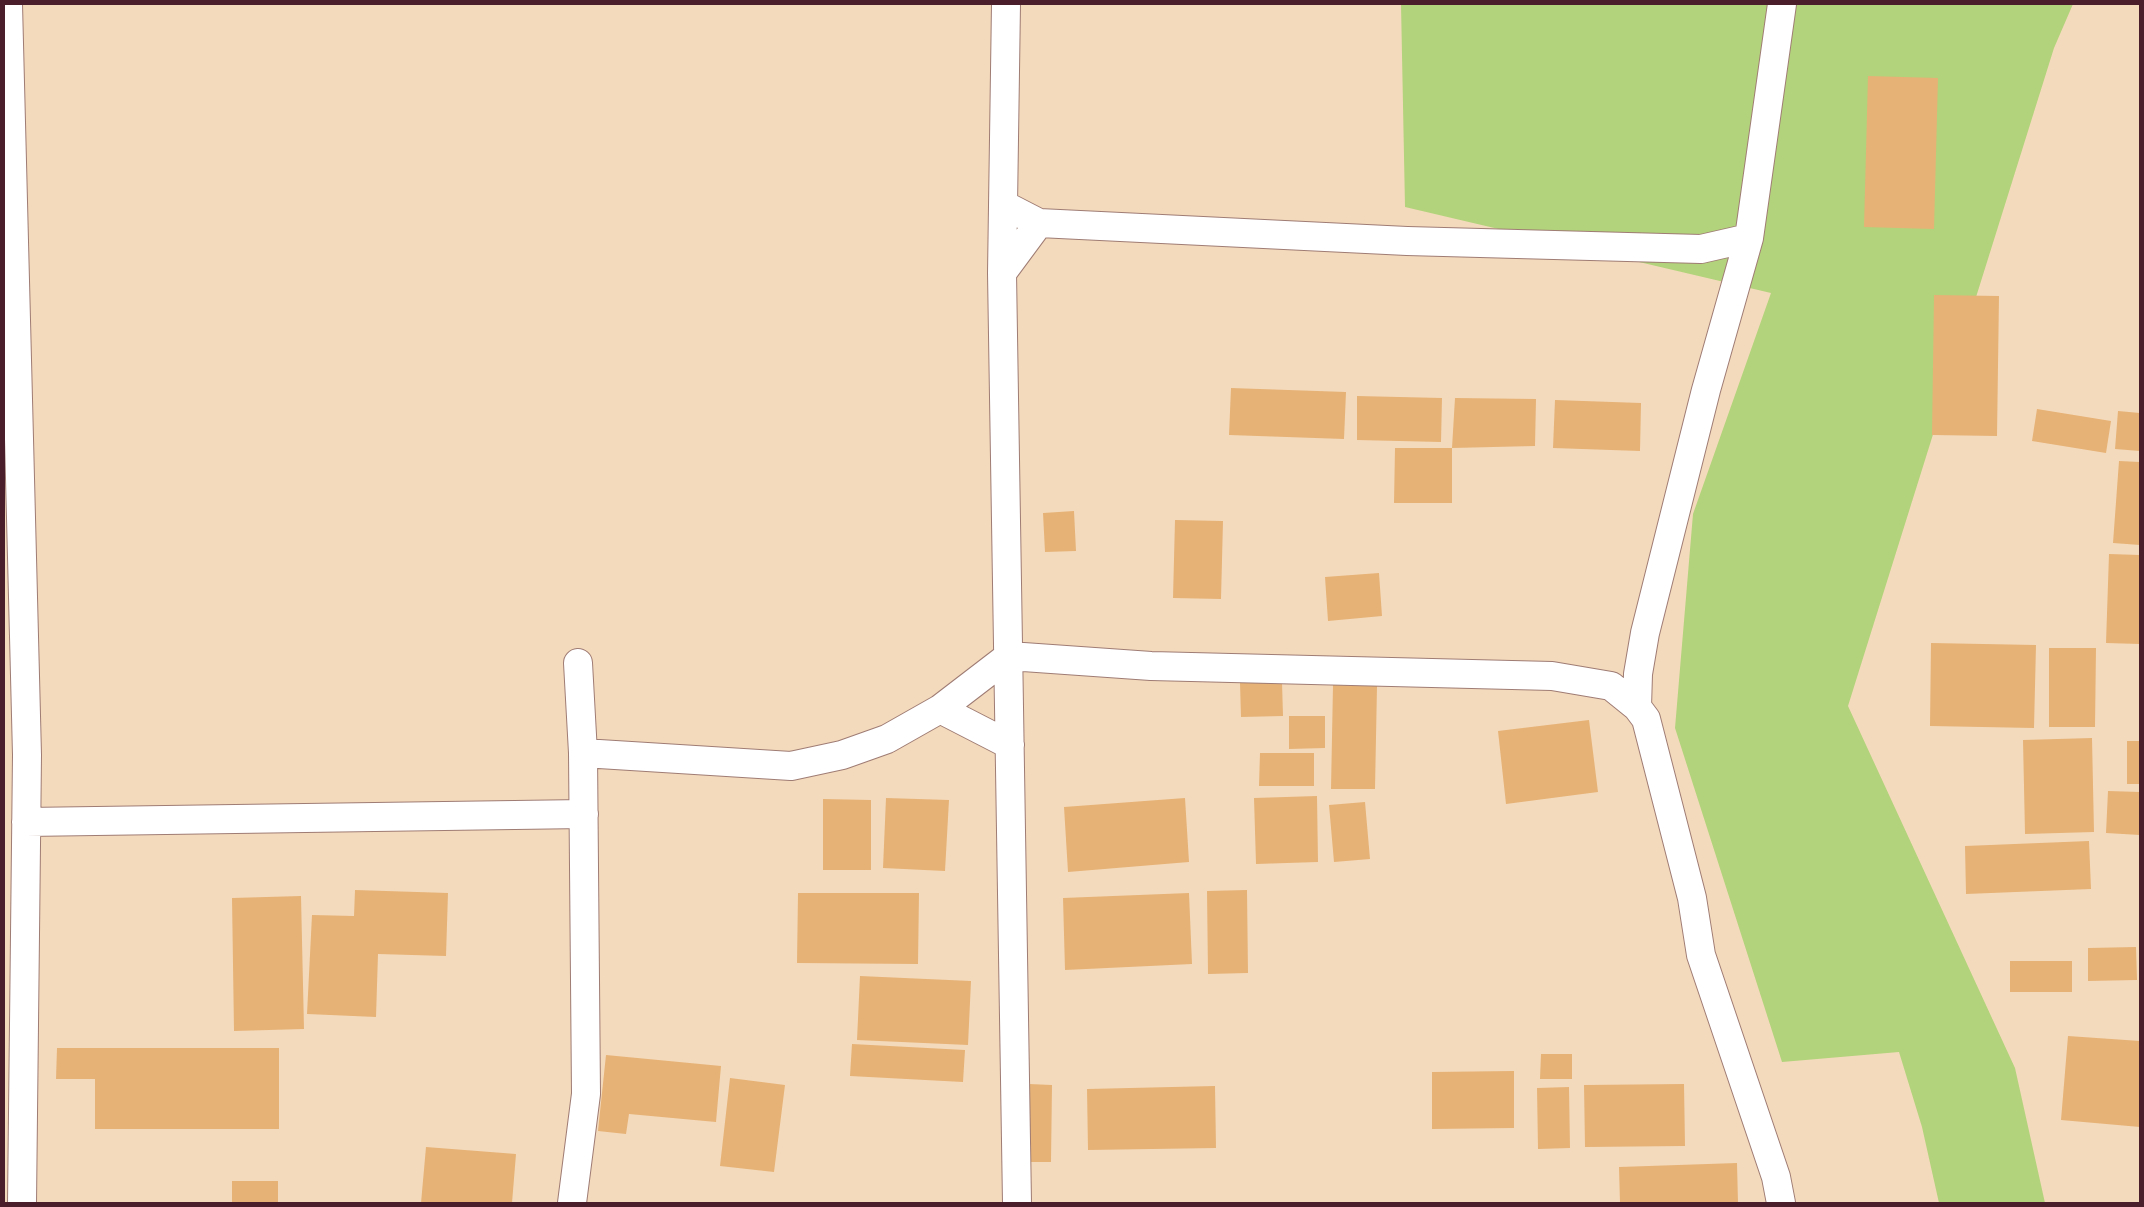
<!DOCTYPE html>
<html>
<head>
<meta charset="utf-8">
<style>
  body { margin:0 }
  #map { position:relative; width:2144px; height:1207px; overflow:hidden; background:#f4dabc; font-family:"Gochi Hand",sans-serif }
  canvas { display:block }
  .frame { position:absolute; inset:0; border:5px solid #4a1f2b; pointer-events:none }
</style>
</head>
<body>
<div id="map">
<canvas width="2144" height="1207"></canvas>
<div class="frame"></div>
</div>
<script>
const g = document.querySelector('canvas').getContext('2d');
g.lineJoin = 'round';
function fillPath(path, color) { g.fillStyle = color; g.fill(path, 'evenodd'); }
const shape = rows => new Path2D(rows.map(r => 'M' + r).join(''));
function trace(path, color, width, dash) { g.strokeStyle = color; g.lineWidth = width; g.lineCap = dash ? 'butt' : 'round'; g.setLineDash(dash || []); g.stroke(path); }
const green = shape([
  [1401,4,2073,4,2054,48,1848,706,2015,1068,2045,1203,1939,1203,1922,1127,1899,1052,1782,1062,1675,728,1693,514,1771,293,1405,207]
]);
const building = shape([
  [1868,76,1938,78,1934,229,1864,227],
  [1934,295,1999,296,1997,436,1932,435],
  [1231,388,1346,392,1344,439,1229,435],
  [1357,396,1442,398,1441,442,1357,440],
  [1455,398,1536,399,1535,446,1452,448],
  [1555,400,1641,403,1640,451,1553,448],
  [2037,409,2111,421,2106,453,2032,441],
  [2118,411,2140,413,2140,451,2115,449],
  [1395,448,1452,448,1452,503,1394,503],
  [2119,461,2140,462,2140,545,2113,543],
  [1074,511,1076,551,1045,552,1043,513],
  [1175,520,1223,521,1221,599,1173,598],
  [2109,554,2140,555,2140,644,2106,643],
  [1379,573,1382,616,1328,621,1325,577],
  [1931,643,2036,645,2034,728,1930,726],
  [2049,648,2096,648,2095,727,2049,727],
  [1282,682,1283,716,1241,717,1240,683],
  [1333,685,1377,686,1375,789,1331,789],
  [1289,716,1325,716,1325,748,1289,749],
  [1589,720,1598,792,1506,804,1498,731],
  [2092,738,2094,832,2025,834,2023,740],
  [2127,741,2140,741,2140,784,2127,784],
  [1260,753,1314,753,1314,786,1259,786],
  [2108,791,2140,792,2140,835,2106,833],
  [1317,796,1318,862,1256,864,1254,798],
  [886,798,949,800,945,871,883,868],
  [1185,798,1189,862,1068,872,1064,807],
  [823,799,871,800,871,870,823,870],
  [1365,802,1370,859,1334,862,1329,805],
  [2089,841,2091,889,1966,894,1965,846],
  [355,890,448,893,446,956,378,954,376,1017,307,1014,312,915,354,916],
  [1247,890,1248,973,1208,974,1207,891],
  [798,893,919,893,918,964,797,963],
  [1189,893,1192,964,1065,970,1063,898],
  [301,896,304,1029,234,1031,232,898],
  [2136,947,2137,980,2088,981,2088,948],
  [2010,961,2072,961,2072,992,2010,992],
  [860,976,971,981,968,1045,857,1040],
  [2068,1036,2140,1041,2140,1127,2061,1120],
  [852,1044,965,1050,963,1082,850,1076],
  [57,1048,279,1048,279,1129,95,1129,95,1079,56,1079],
  [1541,1054,1572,1054,1572,1079,1540,1079],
  [606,1055,721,1066,716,1122,629,1114,626,1134,598,1131],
  [1514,1071,1514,1128,1432,1129,1432,1072],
  [730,1078,785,1085,774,1172,720,1166],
  [1029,1084,1052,1085,1051,1162,1027,1162],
  [1684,1084,1685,1146,1585,1147,1584,1085],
  [1215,1086,1216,1148,1088,1150,1087,1089],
  [1569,1087,1570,1148,1538,1149,1537,1088],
  [426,1147,516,1154,512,1203,421,1203],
  [1737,1163,1738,1203,1620,1203,1619,1167],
  [232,1181,278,1181,278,1203,232,1203]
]);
const street = shape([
  [8,4,27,755,22,1203],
  [1006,4,1002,273,1017,1203],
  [1004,205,1039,223,1407,241,1701,249,1749,238],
  [1002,273,1039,223],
  [1637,707,1638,674,1645,633,1706,390,1749,238,1782,4],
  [1010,745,940,709,1009,656,1151,666,1552,676,1611,686,1637,707,1646,719,1692,898,1701,955,1776,1177,1781,1203],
  [583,753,791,766,842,755,887,739,940,709],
  [26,822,584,814],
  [572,1203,586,1094,583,753,578,663]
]);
fillPath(green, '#b2d37b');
fillPath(building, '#e6b276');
trace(street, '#9f7c74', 30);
trace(street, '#fff', 28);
</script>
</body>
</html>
